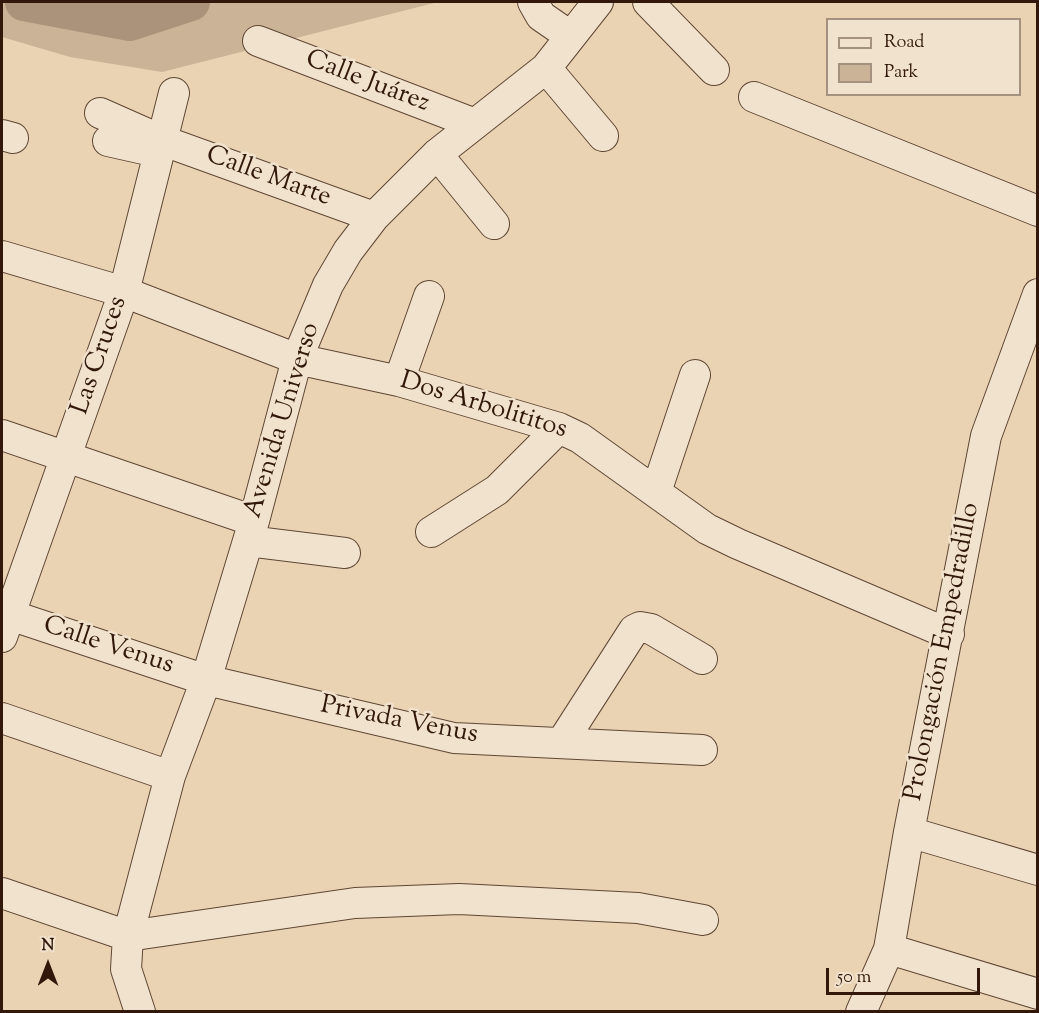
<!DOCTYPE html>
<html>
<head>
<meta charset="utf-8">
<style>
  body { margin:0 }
  #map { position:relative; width:1039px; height:1013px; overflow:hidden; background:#e9d3b3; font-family:"Sorts Mill Goudy",serif }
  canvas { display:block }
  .frame { position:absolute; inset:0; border:3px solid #31180a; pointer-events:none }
  .legend { position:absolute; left:826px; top:18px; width:195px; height:78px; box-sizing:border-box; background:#f1e2ce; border:2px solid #a49180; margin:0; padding:8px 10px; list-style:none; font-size:18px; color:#31180a }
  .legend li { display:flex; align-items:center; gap:12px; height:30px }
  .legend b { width:30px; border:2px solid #a49180 }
  .north { position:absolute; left:18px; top:935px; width:60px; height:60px; -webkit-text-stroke:4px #f1e2ce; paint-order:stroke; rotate:0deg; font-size:16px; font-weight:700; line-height:24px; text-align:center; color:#31180a }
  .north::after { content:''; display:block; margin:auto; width:21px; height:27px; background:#31180a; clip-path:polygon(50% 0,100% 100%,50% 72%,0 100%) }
  .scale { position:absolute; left:826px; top:968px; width:154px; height:27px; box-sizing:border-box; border:3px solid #31180a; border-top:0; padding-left:8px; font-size:18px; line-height:21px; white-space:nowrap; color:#31180a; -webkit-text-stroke:4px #f1e2ce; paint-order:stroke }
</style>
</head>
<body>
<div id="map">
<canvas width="1039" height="1013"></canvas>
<div class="frame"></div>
<ul class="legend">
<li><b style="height:8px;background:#f1e2ce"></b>Road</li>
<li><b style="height:16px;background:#cab396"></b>Park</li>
</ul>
<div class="north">N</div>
<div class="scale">50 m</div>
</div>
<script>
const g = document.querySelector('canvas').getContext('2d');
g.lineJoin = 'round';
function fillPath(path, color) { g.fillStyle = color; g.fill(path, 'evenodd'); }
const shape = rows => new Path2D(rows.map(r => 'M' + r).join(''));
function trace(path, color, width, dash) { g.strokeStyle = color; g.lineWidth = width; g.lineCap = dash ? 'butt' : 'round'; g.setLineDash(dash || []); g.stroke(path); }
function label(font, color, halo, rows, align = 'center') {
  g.font = font + ' "Sorts Mill Goudy",serif'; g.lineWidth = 5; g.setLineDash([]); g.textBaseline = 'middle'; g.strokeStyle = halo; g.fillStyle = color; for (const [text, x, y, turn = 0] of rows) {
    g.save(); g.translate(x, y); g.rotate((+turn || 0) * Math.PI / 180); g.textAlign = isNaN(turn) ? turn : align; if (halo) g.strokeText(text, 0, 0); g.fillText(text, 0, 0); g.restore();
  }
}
const green = shape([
  [2,2,438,2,162,72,70,57,2,37]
]);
const river = shape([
  [24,2,130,22,191,2]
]);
const minor = shape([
  [533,2,541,16,570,36],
  [648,2,714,70],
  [258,41,475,124],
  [546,68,603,136],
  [754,97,1038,211],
  [100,113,161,140,374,217],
  [2,135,13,138],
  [108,141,157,152],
  [437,154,494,224],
  [2,256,124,292,297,359,399,381,559,428,580,438,707,529,738,544,949,634],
  [399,381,429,296],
  [2,435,254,521],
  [656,492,695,375],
  [431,532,497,490,559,428],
  [248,541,345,553],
  [10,615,206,680,454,738,702,750],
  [2,637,124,292,174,93],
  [2,718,170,776],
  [562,742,634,630,640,627,651,629,702,659],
  [909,832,1038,870],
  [2,893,128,936,355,903,459,899,638,908,703,920],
  [889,949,1038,994],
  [140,1012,126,969,128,936,170,776,206,680,254,521,297,359,328,285,348,251,374,217,437,154,546,68,598,2],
  [861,1012,889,949,909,832,986,436,1038,294]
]);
const streetNames = [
  ["Calle Juárez",367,83,21],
  ["Calle Marte",268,178,20],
  ["Las Cruces",101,356,-71],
  ["Dos Arbolititos",483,407,17],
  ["Avenida Universo",284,421,-73],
  ["Calle Venus",108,647,18],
  ["Prolongación Empedradillo",944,652,-79],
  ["Privada Venus",399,722,11]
];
fillPath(green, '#cab396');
trace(river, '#aa937a', 38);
trace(minor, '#5f4734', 32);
trace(minor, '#f1e2ce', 30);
label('26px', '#31180a', '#f1e2ce', streetNames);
</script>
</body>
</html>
